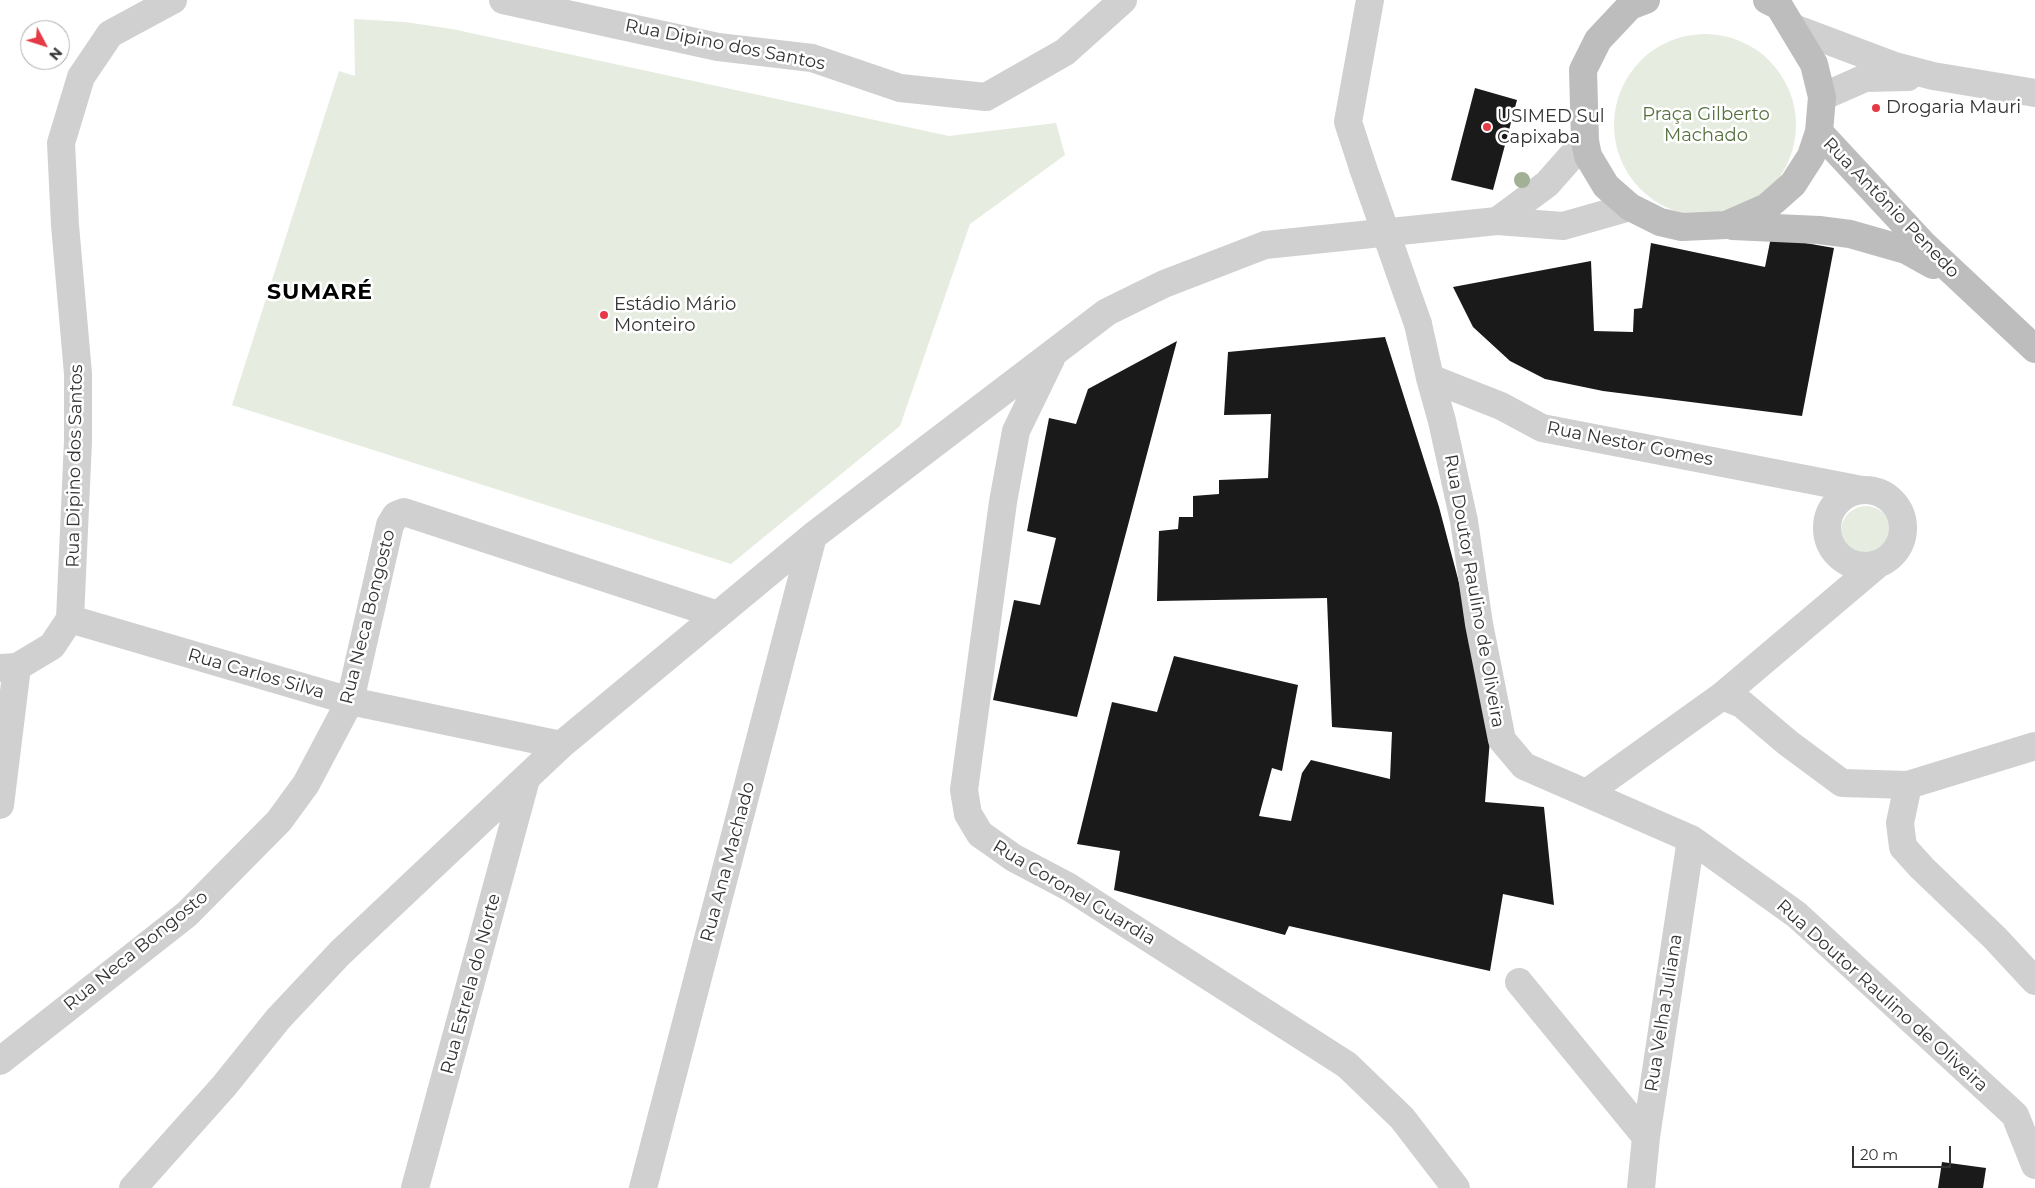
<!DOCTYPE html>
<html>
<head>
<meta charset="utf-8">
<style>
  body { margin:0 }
  #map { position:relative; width:2035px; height:1188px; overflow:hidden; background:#fff; font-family:Montserrat,sans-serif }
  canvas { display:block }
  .north { position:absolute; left:20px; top:20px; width:50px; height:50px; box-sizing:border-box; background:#fff; border:1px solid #adadad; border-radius:50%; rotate:130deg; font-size:14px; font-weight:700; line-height:20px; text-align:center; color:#333 }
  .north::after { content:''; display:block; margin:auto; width:18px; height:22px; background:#e63946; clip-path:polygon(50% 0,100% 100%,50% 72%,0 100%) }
  .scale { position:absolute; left:1852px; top:1146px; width:99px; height:22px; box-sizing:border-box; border:2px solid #333; border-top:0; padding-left:6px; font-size:15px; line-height:18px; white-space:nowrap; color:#333; -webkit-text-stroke:4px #fff; paint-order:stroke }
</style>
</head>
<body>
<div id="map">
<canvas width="2035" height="1188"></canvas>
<div class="north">N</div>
<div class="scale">20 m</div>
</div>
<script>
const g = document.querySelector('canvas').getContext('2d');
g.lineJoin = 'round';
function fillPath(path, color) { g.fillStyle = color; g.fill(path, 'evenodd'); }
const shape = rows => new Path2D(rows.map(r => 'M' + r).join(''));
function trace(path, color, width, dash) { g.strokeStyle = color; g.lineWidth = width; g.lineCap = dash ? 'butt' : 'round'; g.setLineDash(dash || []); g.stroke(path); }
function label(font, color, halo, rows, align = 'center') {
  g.font = font + ' Montserrat,sans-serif'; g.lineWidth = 5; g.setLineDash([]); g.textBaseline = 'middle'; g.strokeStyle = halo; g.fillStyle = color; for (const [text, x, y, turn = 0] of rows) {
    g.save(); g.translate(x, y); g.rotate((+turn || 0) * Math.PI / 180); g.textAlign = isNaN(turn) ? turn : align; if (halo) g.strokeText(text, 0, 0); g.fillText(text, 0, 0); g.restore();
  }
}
const green = shape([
  [354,19,405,22,452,29,949,136,1056,123,1065,155,970,224,900,426,731,564,232,405,339,71,355,76],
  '1614 125a91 91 0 1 1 182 0a91 91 0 1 1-182 0Z',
  '1841 531a25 25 0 1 1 50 0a25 25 0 1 1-50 0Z'
]);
const building = shape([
  [1475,88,1517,100,1493,190,1451,180],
  [1771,237,1834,248,1802,416,1603,391,1545,379,1510,361,1473,327,1453,287,1591,261,1594,331,1633,332,1634,309,1642,308,1651,243,1765,267],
  [1385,337,1439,507,1471,628,1490,739,1485,802,1544,807,1554,905,1503,894,1490,971,1289,926,1285,935,1114,890,1120,851,1077,844,1112,702,1157,712,1174,656,1298,685,1282,771,1272,768,1259,816,1291,821,1302,773,1311,760,1390,779,1392,732,1332,727,1327,598,1157,601,1159,531,1178,529,1179,517,1193,517,1193,496,1219,494,1219,480,1268,478,1271,414,1224,415,1228,352],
  [1177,341,1077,717,993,700,1014,600,1040,605,1056,538,1027,531,1049,418,1076,424,1088,389],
  [1942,1162,1986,1168,1983,1188,1938,1188]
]);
const street = shape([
  [503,0,718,47,812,58,900,88,986,97,1065,52,1123,0],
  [1794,28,1895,66,1933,76,2035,93],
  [1822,97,1865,78,1908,77],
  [1363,168,1348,122,1370,0],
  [1497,221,1547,184,1585,141],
  [1418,324,1430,378,1501,406,1542,428,1862,490],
  [1051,359,1016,431,1003,502,964,790,968,814,980,834,1014,858,1069,887,1347,1065,1402,1118,1456,1188],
  [1430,378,1442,421,1464,521,1479,624,1502,740,1524,766,1691,839,1797,915,2015,1115,2035,1165],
  '1827 528a38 38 0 1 1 76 0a38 38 0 1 1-76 0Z',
  [70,619,350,701,561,745],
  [0,668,17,667,52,646,70,619,78,441,78,374,65,225,61,143,81,77,110,34,173,0],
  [1722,696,1742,704,1788,743,1842,783,1908,785,2035,746],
  [1908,785,1900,823,1903,847,1922,868,1995,938,2035,981],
  [1588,792,1722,696,1878,564],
  [0,805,17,667],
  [1519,982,1646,1137],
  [0,1061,187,914,279,821,306,784,350,701,390,525,396,515,404,512,718,615],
  [133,1188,224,1086,278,1019,340,953,561,745,813,536,1107,312,1164,284,1265,245,1497,221,1563,226,1630,207],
  [415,1188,526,779],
  [643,1188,813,536],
  [1641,1188,1646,1137,1691,839]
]);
const secondary = shape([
  [1646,0,1630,6,1598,40,1583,70,1585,141,1588,156,1606,186,1630,207,1660,222,1682,227,1726,225,1767,207,1793,184,1811,156,1819,132,1822,97,1814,64,1779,6,1767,0],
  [1819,132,1924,245,2035,349],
  [1733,226,1819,230,1850,234,1906,250,1933,265]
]);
const streetBridge = shape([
  [1363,168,1418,324]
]);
const trees = [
  [1522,180]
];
const markers = [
  [1876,108,5,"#e63946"],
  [1487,127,5,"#e63946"],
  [604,315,5,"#e63946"]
];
const streetNames = [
  ["Rua Dipino dos Santos",725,45,11],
  ["Rua Antônio Penedo",1891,208,46],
  ["Rua Nestor Gomes",1630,444,11],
  ["Rua Dipino dos Santos",75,466,-89],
  ["Rua Doutor Raulino de Oliveira",1474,591,80],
  ["Rua Neca Bongosto",368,617,-76],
  ["Rua Carlos Silva",256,674,16],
  ["Rua Ana Machado",728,862,-75],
  ["Rua Coronel Guardia",1074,893,31],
  ["Rua Neca Bongosto",136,951,-39],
  ["Rua Estrela do Norte",471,984,-75],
  ["Rua Doutor Raulino de Oliveira",1882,996,42],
  ["Rua Velha Juliana",1664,1013,-81]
];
const poiNames = [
  ["Drogaria Mauri",1886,108],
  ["USIMED Sul",1497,117],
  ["Capixaba",1497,138],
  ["Estádio Mário",614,305],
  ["Monteiro",614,326]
];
const parkNames = [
  ["Praça Gilberto",1706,115],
  ["Machado",1706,136]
];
const districtNames = [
  ["SUMARÉ",320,293]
];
fillPath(green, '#e6ecdf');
fillPath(building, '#1a1a1a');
trace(street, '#d0d0d0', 28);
trace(secondary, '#bdbdbd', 28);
trace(streetBridge, '#d0d0d0', 28);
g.fillStyle = '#a2b095';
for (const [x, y] of trees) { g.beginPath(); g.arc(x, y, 8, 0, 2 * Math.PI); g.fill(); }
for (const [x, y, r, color] of markers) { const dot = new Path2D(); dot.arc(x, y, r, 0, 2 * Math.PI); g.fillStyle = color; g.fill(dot); trace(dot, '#fff', 2); }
label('18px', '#333', '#fff', streetNames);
label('18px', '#333', '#fff', poiNames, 'left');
label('18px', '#56703f', '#fff', parkNames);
g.letterSpacing = '1px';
label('bold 22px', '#000', '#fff', districtNames);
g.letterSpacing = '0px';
</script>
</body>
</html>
